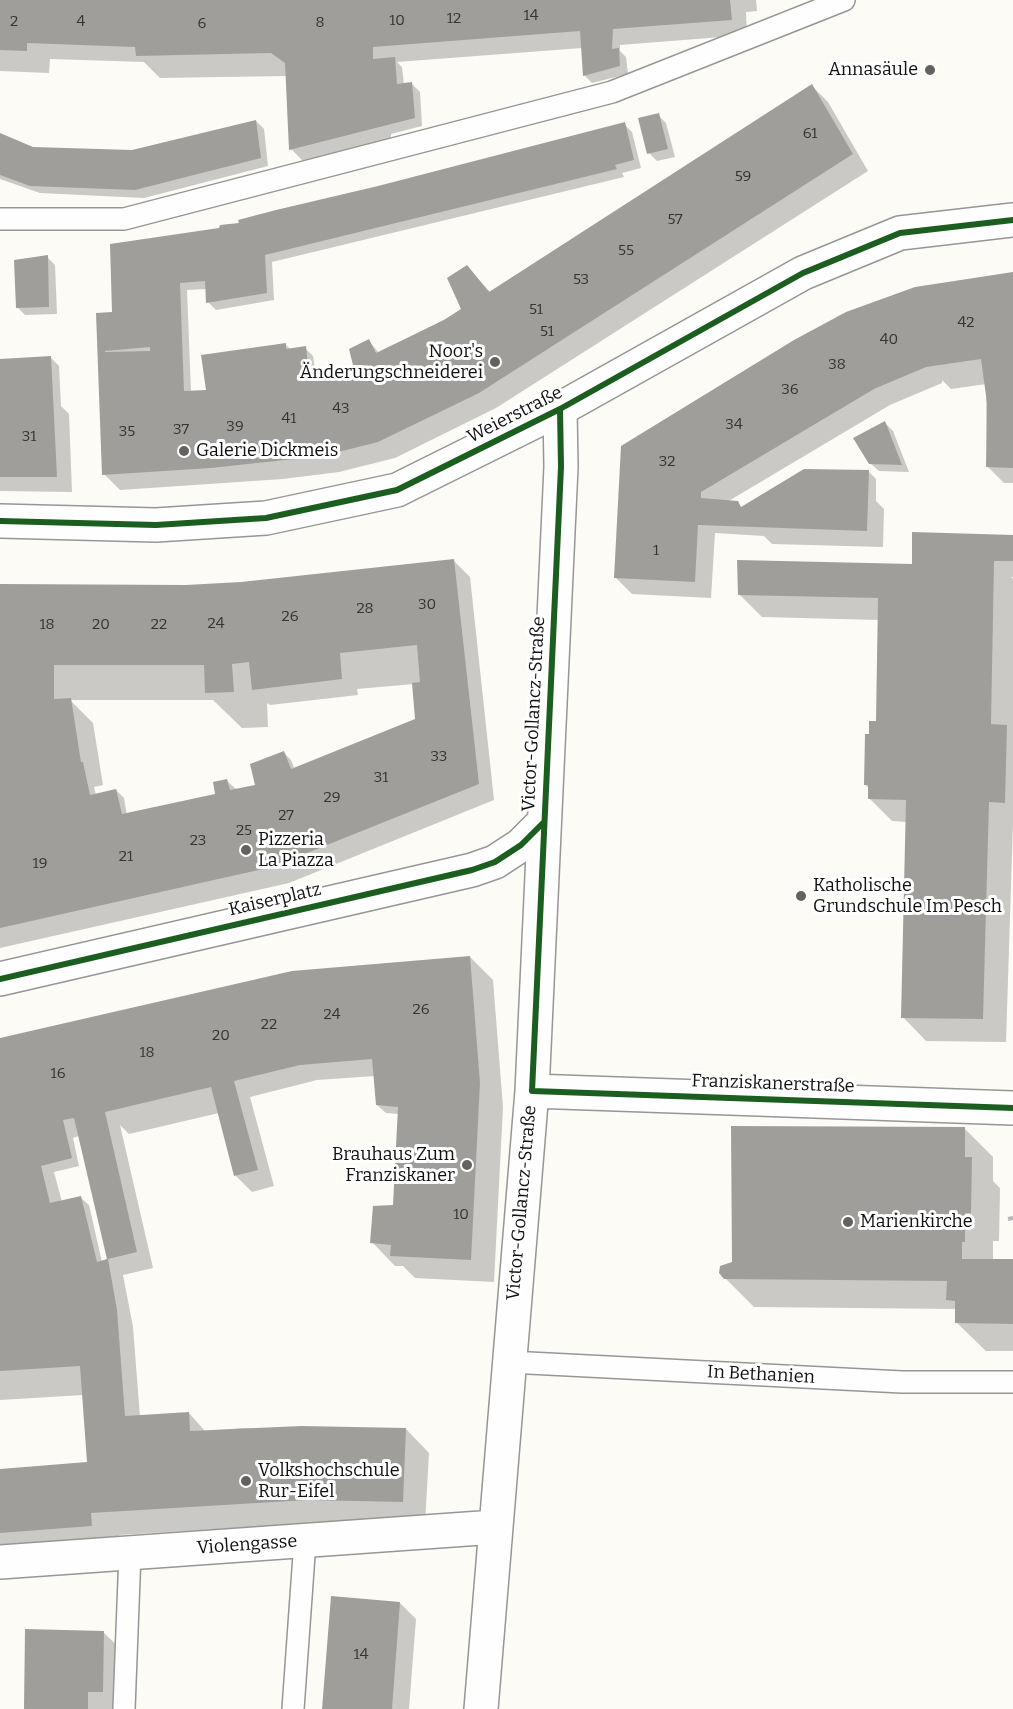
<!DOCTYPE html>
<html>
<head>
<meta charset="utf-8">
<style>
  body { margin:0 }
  canvas { display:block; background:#fcfbf6 }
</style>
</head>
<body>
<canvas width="1013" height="1709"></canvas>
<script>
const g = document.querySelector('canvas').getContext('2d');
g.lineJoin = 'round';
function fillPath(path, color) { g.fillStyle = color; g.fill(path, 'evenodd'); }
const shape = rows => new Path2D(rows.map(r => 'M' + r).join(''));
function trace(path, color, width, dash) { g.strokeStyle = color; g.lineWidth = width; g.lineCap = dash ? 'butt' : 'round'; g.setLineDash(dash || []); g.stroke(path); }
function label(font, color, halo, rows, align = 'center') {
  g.font = font + ' Bitter,serif'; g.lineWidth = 6; g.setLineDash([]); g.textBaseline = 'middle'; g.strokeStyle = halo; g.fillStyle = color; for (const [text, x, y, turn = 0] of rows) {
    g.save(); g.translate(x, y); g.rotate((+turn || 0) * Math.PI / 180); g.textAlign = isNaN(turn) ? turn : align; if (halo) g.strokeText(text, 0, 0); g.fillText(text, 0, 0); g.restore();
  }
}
const shadow = shape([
  [0,0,756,0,757,11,746,12,747,35,620,45,620,51,626,57,628,74,592,83,584,75,582,48,397,62,402,67,404,85,412,84,420,92,422,126,391,134,391,144,307,165,291,149,287,76,160,78,144,62,50,59,49,73,0,71],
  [812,86,828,102,868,171,496,408,395,458,339,472,283,479,120,490,104,474,97,314,114,314,221,229,624,124,632,132,641,168,622,173,624,177,272,262,274,300,216,310,208,302,207,289,187,290,191,392,207,392,285,344,291,350,305,348,313,356,316,376,356,366,369,341,379,353,463,310,467,267,491,293],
  [658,115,666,123,675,157,657,161,649,153],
  [256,121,264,129,268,166,144,198,40,193,0,179,0,135,33,148,132,151],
  [47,257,55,265,57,314,25,315,17,307],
  [1013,274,1013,483,1004,483,987,466,986,384,951,389,942,380,942,383,890,405,727,502,737,503,742,508,868,471,876,479,876,501,884,509,883,547,772,544,764,536,715,533,711,598,632,594,615,577,623,447],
  [51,358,59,366,61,406,69,414,72,492,0,491,0,360],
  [885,423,893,431,909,472,879,471,870,463],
  [1013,537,1013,577,1011,577,1013,579,1013,824,1006,1042,926,1041,903,1017,907,822,892,821,869,798,869,788,865,785,871,735,877,722,879,620,762,617,739,594,913,565],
  [454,561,470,577,494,800,289,883,0,948,0,585,186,586,241,584],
  [414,684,418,720,295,770,291,760,283,752,257,786,237,790,227,781,217,795,127,815,124,798,116,790,96,795,94,787,103,785,93,723,70,700,213,700,242,728,268,727,267,703,270,705,358,695,357,689],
  [470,957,493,980,503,1107,494,1282,415,1278,403,1266,395,1266,372,1242,394,1206,399,1114,386,1113,377,1105,375,1076,317,1080,250,1097,274,1186,252,1192,236,1176,219,1113,129,1134,120,1125,153,1268,123,1275,133,1327,140,1417,189,1413,205,1431,243,1428,406,1429,429,1453,425,1524,331,1522,119,1535,120,1554,0,1564,0,1471,89,1464,83,1395,0,1400,0,1040],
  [79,1136,108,1260,102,1262,89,1205,80,1197,62,1202,54,1172,79,1166,73,1138],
  [964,1128,993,1157,993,1181,1000,1188,999,1241,993,1241,993,1260,1013,1259,1013,1351,986,1351,957,1323,957,1309,754,1307,725,1278,734,1263],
  [400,1603,416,1619,409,1709,324,1709],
  [103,1632,127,1655,126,1709,25,1709]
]);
const building = shape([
  [0,0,730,0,732,20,613,29,612,49,619,48,620,66,583,76,580,31,373,47,373,59,395,57,397,84,412,82,415,118,289,150,285,63,271,53,136,56,135,47,27,43,27,51,0,50],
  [812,84,853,154,479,393,378,442,322,456,211,468,102,475,96,313,112,312,110,244,219,228,220,225,239,223,238,220,276,210,378,186,625,122,634,160,615,165,617,169,265,255,267,293,206,303,205,281,180,283,184,391,206,390,201,355,286,343,286,349,306,346,309,376,353,365,349,349,369,339,376,353,444,320,461,309,447,278,467,265,489,292],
  [150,347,150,351,105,352,105,351],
  [659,113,668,149,647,154,638,118],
  [256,120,261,158,135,190,30,186,0,175,0,133,33,147,132,150],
  [48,255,49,307,16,308,14,260],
  [1013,272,1013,468,986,467,987,403,981,359,926,367,874,389,701,492,701,498,738,501,741,507,804,469,869,470,867,531,698,525,695,582,614,578,621,446,794,340,846,312,915,287],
  [51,356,57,477,0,477,0,359],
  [885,421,902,465,869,464,853,438],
  [912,532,1013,535,1013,561,994,561,991,724,1007,725,1005,803,989,802,983,1019,901,1018,906,800,868,799,868,785,864,785,865,734,869,734,869,721,876,721,878,598,738,595,737,560,912,564],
  [454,559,479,784,272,867,0,928,0,584,186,585,241,582],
  [417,645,420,682,412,683,415,719,291,769,284,751,250,764,255,785,230,790,227,779,213,782,215,794,122,814,116,789,90,795,83,762,81,762,71,698,54,699,54,665,204,665,205,693,234,692,232,664,249,662,252,690,342,679,340,653],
  [470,956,480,1083,471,1260,390,1256,391,1245,370,1243,373,1206,393,1205,398,1107,376,1105,372,1059,300,1065,234,1081,258,1170,234,1176,211,1087,105,1112,137,1252,108,1259,117,1310,125,1416,189,1412,190,1431,301,1426,406,1428,403,1502,307,1500,91,1513,92,1526,0,1533,0,1469,87,1462,80,1366,0,1371,0,1038,292,971],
  [74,1118,107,1259,97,1262,81,1196,50,1203,41,1166,72,1158,63,1120],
  [731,1126,965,1127,965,1157,972,1157,971,1213,965,1213,965,1242,962,1242,962,1259,1013,1259,1013,1324,955,1323,955,1301,946,1300,947,1281,724,1279,719,1273,720,1266,732,1262],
  [331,1596,400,1602,392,1709,322,1709],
  [25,1629,104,1631,103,1692,88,1692,88,1709,24,1709]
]);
const path = shape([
  [1008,1219,1013,1218]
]);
const lane = shape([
  [0,219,124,219,612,92,844,0],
  [509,1362,902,1382,1013,1382],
  [124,1709,130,1553],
  [293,1709,305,1541]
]);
const street = shape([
  [0,521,156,525,266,518,397,490,560,409,803,273,900,233,1013,220],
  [0,979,472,870,495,862,521,845,544,822],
  [532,1091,1013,1108],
  [0,1562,495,1527],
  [481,1709,532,1091,561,467,560,409]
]);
const cycleway = shape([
  [560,409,561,467,532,1091,1013,1108],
  [0,521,156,525,266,518,397,490,560,409,803,273,900,233,1013,220],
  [0,979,472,870,495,862,521,845,544,822]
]);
const markers = [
  [930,70,6,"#636260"],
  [495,362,6,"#636260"],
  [184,451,6,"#636260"],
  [246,850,6,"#636260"],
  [801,896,6,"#636260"],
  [467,1165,6,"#636260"],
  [848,1222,6,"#636260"],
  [246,1481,6,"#636260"]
];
const numberNames = [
  ["14",531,16],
  ["12",454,19],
  ["10",397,21],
  ["2",14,22],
  ["4",81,22],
  ["8",320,23],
  ["6",202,24],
  ["61",810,134],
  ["59",743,177],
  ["57",675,220],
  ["55",626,251],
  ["53",581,280],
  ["51",536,310],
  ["42",966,323],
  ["51",547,332],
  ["40",889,340],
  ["38",837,365],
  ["36",790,390],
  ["43",341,409],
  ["41",289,419],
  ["34",734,425],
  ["39",235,427],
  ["37",181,430],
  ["35",127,432],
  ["31",29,437],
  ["32",667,462],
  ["1",656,551],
  ["30",427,605],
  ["28",365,609],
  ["26",290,617],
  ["24",216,624],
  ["18",47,625],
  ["20",101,625],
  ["22",159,625],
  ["33",439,757],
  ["31",381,778],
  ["29",332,798],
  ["27",286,816],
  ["25",244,831],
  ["23",198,841],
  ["21",126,857],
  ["19",40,864],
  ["26",421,1010],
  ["24",332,1015],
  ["22",269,1025],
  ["20",221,1036],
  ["18",147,1053],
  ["16",58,1074],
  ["10",461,1215],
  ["14",361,1655]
];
const poiNames = [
  ["Annasäule",918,70,"right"],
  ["Noor's",483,352,"right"],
  ["Änderungschneiderei",483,373,"right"],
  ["Galerie Dickmeis",196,451],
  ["Pizzeria",258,840],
  ["La Piazza",258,861],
  ["Katholische",813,886],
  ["Grundschule Im Pesch",813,907],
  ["Brauhaus Zum",455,1155,"right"],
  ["Franziskaner",455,1176,"right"],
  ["Marienkirche",860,1222],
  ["Volkshochschule",258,1471],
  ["Rur-Eifel",258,1492]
];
const streetNames = [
  ["Weierstraße",515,415,-27],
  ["Victor-Gollancz-Straße",534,714,-87],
  ["Kaiserplatz",275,900,-13],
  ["Franziskanerstraße",773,1084,2],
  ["Victor-Gollancz-Straße",522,1203,-85],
  ["In Bethanien",761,1375,3],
  ["Violengasse",247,1545,-4]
];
fillPath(shadow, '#0003');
fillPath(building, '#a09e9b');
trace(lane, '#969694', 24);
trace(street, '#969694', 36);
trace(path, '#b9b9b8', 4, [6, 3]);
trace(lane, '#fffefe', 21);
trace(street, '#fffefe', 33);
trace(cycleway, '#1b5e20', 6);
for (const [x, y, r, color] of markers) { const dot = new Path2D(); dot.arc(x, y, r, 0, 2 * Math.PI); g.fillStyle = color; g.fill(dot); trace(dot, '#fff', 2); }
label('15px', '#343433', null, numberNames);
label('18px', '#101010', '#fff', poiNames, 'left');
label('18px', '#101010', '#fff', streetNames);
</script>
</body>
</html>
